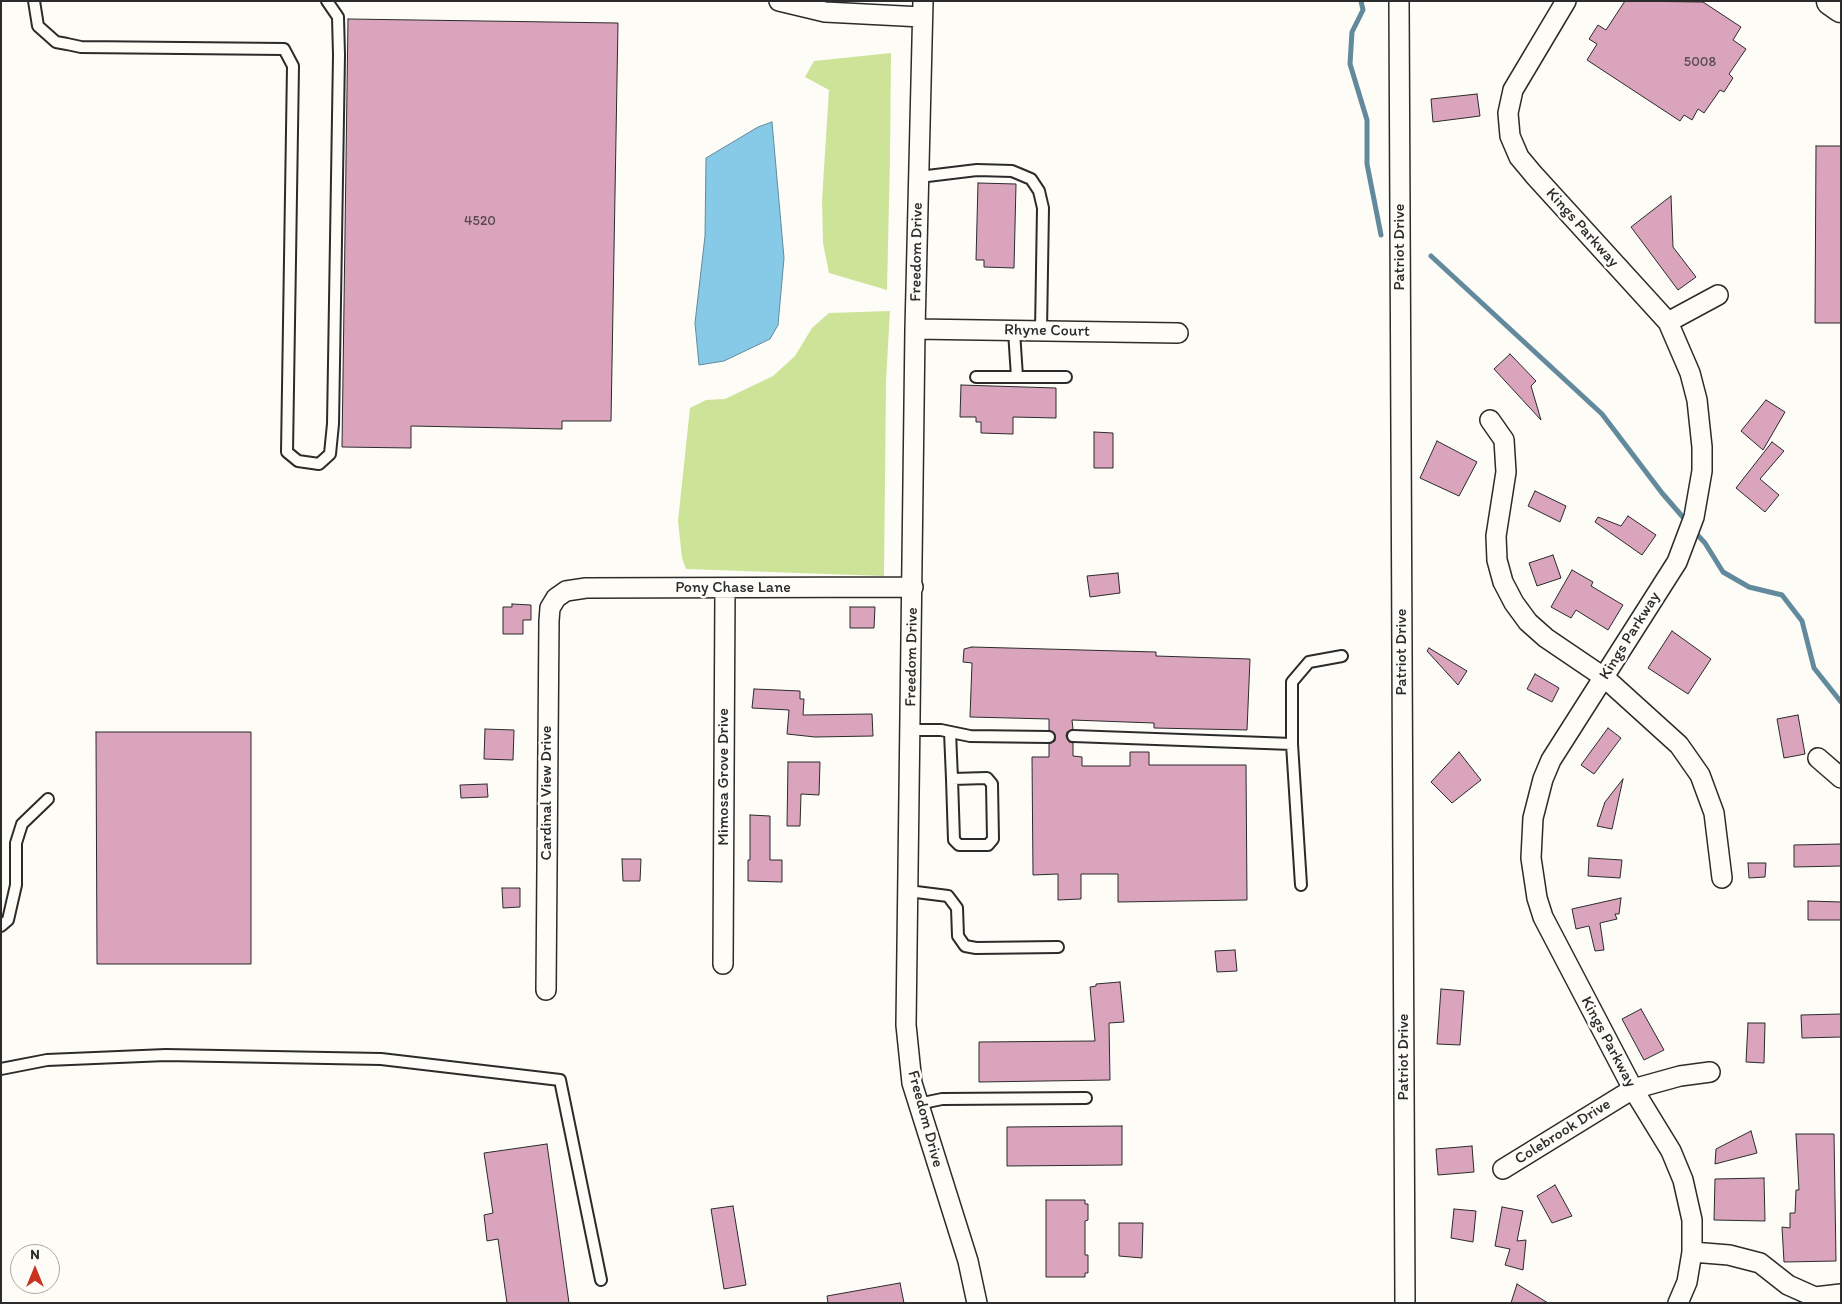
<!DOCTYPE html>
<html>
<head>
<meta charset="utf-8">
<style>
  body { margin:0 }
  #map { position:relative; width:1842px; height:1304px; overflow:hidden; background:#fdfcf7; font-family:Itim,sans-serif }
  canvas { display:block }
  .frame { position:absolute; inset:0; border:2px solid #2b2b2b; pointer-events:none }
  .north { position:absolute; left:10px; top:1244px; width:50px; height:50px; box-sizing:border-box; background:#fdfcf7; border:1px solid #a9a8a5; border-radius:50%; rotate:0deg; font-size:14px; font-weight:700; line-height:20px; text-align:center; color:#2b2b2b }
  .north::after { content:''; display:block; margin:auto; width:18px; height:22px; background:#c8321e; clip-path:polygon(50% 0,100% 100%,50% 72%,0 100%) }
</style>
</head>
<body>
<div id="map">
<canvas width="1842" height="1304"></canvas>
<div class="frame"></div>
<div class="north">N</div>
</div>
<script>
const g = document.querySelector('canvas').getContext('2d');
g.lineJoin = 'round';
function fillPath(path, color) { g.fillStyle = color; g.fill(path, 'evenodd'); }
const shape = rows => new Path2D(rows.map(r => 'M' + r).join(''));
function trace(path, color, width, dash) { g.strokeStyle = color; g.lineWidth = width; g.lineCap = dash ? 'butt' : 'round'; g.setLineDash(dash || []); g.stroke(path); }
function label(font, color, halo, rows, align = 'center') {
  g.font = font + ' Itim,sans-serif'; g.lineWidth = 5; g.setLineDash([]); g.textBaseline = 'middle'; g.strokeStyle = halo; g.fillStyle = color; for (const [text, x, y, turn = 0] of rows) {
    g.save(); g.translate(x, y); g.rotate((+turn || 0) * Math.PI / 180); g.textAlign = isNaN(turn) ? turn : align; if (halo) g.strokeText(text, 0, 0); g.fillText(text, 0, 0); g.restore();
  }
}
const green = shape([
  [891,53,890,157,887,290,829,273,823,243,822,200,829,90,805,77,814,61],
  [890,311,886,381,884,576,686,569,682,558,678,521,690,408,706,400,725,399,773,376,795,356,812,328,829,313]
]);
const water = shape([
  [772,122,784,258,778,325,770,339,724,361,699,365,695,323,705,236,706,158,758,127,772,122]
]);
const stream = shape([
  [1361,1,1363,10,1352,32,1350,64,1367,120,1367,164,1381,235],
  [1431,256,1602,414,1662,493,1688,523],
  [1693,530,1705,543,1723,572,1749,587,1782,595,1802,621,1814,668,1841,702]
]);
const building = shape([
  [1625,1,1703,2,1741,27,1733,40,1746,49,1729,74,1733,78,1724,92,1720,90,1704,113,1698,109,1692,120,1684,115,1680,121,1587,60,1597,44,1589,39,1598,25,1606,30,1625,1],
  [348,19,618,23,611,421,562,421,562,429,411,426,411,448,342,447,348,19],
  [1477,94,1480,116,1433,122,1431,99,1477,94],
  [1816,146,1841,146,1841,323,1815,323,1816,146],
  [978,183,1016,184,1014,268,984,267,984,260,976,260,978,183],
  [1671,196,1673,247,1696,277,1678,290,1631,227,1671,196],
  [1510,354,1536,381,1531,386,1541,420,1494,369,1510,354],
  [961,385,1056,388,1056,418,1013,417,1013,434,981,433,981,422,976,422,976,417,960,417,961,385],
  [1766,400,1785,412,1763,450,1741,431,1766,400],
  [1094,432,1113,433,1113,468,1094,468,1094,432],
  [1437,441,1477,462,1459,496,1420,478,1437,441],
  [1772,442,1784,451,1760,479,1779,495,1765,512,1736,488,1772,442],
  [1535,491,1566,506,1560,522,1528,506,1535,491],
  [1628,516,1656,535,1642,555,1595,522,1598,517,1621,526,1628,516],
  [1553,555,1561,578,1537,586,1529,563,1553,555],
  [1572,570,1593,582,1591,586,1623,605,1608,630,1576,610,1571,618,1551,607,1572,570],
  [1118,573,1120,593,1090,597,1087,576,1118,573],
  [512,604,531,605,531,620,523,620,523,634,503,634,503,607,512,607,512,604],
  [850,607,875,607,874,628,850,628,850,607],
  [1672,631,1711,659,1688,694,1648,668,1672,631],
  [972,647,1156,652,1156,656,1250,659,1247,730,1154,728,1154,723,1072,720,1073,729,1067,732,1066,736,1069,742,1073,743,1073,756,1082,757,1082,766,1130,766,1130,752,1149,752,1149,765,1246,765,1247,900,1118,902,1118,874,1081,874,1081,899,1058,900,1058,874,1033,875,1032,757,1049,757,1049,744,1055,741,1055,734,1049,730,1049,719,970,717,972,663,963,662,964,649,972,647],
  [1429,648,1467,671,1458,685,1427,651,1429,648],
  [1535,674,1559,688,1552,702,1527,689,1535,674],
  [754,689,800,691,800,699,804,699,803,715,872,714,873,736,815,737,787,734,789,710,752,708,754,689],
  [1798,715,1805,754,1784,758,1777,719,1798,715],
  [1608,728,1621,738,1594,774,1581,765,1608,728],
  [485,729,514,730,513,760,484,759,485,729],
  [96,732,251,732,251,964,97,964,96,732],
  [1459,752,1481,780,1452,803,1431,782,1459,752],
  [788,762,820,762,819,795,801,794,800,826,787,826,788,762],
  [1623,779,1612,829,1597,826,1605,802,1623,779],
  [487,784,488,797,461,798,460,785,487,784],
  [750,815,770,816,770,860,782,860,782,882,748,881,748,860,750,860,750,815],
  [1841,844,1841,866,1794,867,1794,845,1841,844],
  [1589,858,1622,860,1620,878,1588,876,1589,858],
  [622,859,641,859,640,881,623,881,622,859],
  [1748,863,1766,863,1765,877,1749,878,1748,863],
  [502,888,520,888,520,907,503,908,502,888],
  [1621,898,1619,914,1615,914,1617,919,1600,923,1604,950,1595,951,1589,926,1576,929,1572,909,1621,898],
  [1808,901,1841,902,1841,920,1808,920,1808,901],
  [1235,950,1237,971,1217,972,1215,951,1235,950],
  [1120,982,1124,1022,1109,1023,1110,1080,979,1082,979,1042,1095,1041,1090,987,1096,986,1096,984,1120,982],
  [1441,989,1464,991,1460,1045,1437,1044,1441,989],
  [1641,1009,1664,1050,1644,1060,1622,1019,1641,1009],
  [1841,1014,1841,1037,1802,1038,1801,1015,1841,1014],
  [1748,1023,1765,1023,1764,1063,1746,1062,1748,1023],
  [1122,1126,1122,1165,1007,1166,1007,1127,1122,1126],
  [1751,1131,1757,1153,1715,1164,1716,1149,1751,1131],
  [1796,1134,1834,1134,1836,1261,1784,1262,1782,1227,1790,1228,1790,1213,1795,1213,1796,1190,1799,1190,1796,1134],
  [547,1144,569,1303,507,1303,498,1239,487,1241,484,1215,493,1213,484,1153,547,1144],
  [1472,1146,1474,1172,1438,1175,1436,1149,1472,1146],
  [1764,1178,1765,1221,1714,1220,1715,1179,1764,1178],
  [1555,1185,1572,1216,1552,1223,1537,1196,1555,1185],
  [1046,1200,1085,1200,1085,1204,1088,1204,1088,1220,1085,1221,1085,1255,1088,1255,1088,1273,1085,1273,1085,1277,1046,1277,1046,1200],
  [733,1206,746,1285,724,1289,711,1209,733,1206],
  [1502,1207,1523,1211,1517,1241,1526,1240,1523,1270,1505,1265,1510,1249,1495,1246,1502,1207],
  [1454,1209,1476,1211,1473,1242,1451,1238,1454,1209],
  [1119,1223,1143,1223,1142,1258,1119,1256,1119,1223],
  [900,1283,904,1303,828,1303,827,1296,900,1283],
  [1517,1284,1548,1303,1511,1303,1517,1284]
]);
const service = shape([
  [34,1,38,26,56,42,67,44,81,47,284,49,293,66,287,452,298,461,319,464,330,454,333,424,339,55,338,17,327,1],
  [919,177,977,170,1012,171,1031,179,1039,191,1043,208,1041,331],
  [1014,331,1017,377],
  [976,377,1066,377],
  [911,730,941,730,970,736,1049,737],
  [950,732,952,779,954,840,959,845,988,845,993,839,992,784,987,778,952,779],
  [1073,736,1292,744],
  [1301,885,1292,744,1292,682,1309,662,1342,656],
  [908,891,948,896,957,908,958,936,965,946,976,948,1058,947],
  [1,926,8,920,16,885,16,843,22,824,48,799],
  [1,1069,47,1060,166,1055,381,1059,560,1080,601,1280],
  [918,1104,942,1099,1086,1098]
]);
const minor = shape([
  [779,1,825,12,922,17],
  [923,1,915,329,906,1025,912,1083,968,1261,977,1303],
  [1399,1,1405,1303],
  [1566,1,1513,90,1508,113,1510,136,1519,157,1534,175,1668,322,1690,373,1697,400,1702,447,1702,471,1694,517,1677,562,1551,760,1543,779,1533,818,1531,858,1537,898,1543,917,1633,1089,1671,1151,1683,1180,1692,1220,1692,1252,1687,1282,1678,1303],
  [1668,322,1718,295],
  [915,329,1178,333],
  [1490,420,1504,440,1506,472,1496,536,1497,560,1503,582,1514,603,1528,622,1546,638,1605,678,1679,745,1700,775,1714,813,1722,878],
  [1818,758,1841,778],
  [723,964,725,589],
  [546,990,549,621,550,608,556,598,566,591,586,588,913,587],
  [1503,1169,1633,1089,1680,1076,1710,1072],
  [1692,1252,1729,1255,1760,1263,1788,1285,1815,1297,1841,1294]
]);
const primary = shape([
  [1831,1,1841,8]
]);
const numberNames = [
  ["5008",1700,62],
  ["4520",480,221]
];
const streetNames = [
  ["Kings Parkway",1582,228,48],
  ["Patriot Drive",1400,247,-90],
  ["Freedom Drive",917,252,-89],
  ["Rhyne Court",1047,331,1],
  ["Pony Chase Lane",733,588],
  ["Kings Parkway",1630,636,-58],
  ["Patriot Drive",1402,652,-90],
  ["Freedom Drive",912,657,-89],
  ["Mimosa Grove Drive",724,777,-90],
  ["Cardinal View Drive",547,793,-90],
  ["Kings Parkway",1608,1042,62],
  ["Patriot Drive",1404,1057,-90],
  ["Freedom Drive",925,1119,75],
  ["Colebrook Drive",1563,1132,-32]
];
fillPath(green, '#cde398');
fillPath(water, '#86cae7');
trace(water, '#628a9c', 1);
trace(stream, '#628a9c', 5);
fillPath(building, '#d9a4bc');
trace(building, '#2b2b2b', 1);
trace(service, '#2b2b2b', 14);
trace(minor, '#2b2b2b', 22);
trace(primary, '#2b2b2b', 31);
trace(service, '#fdfcf7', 10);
trace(minor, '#fdfcf7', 19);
trace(primary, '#fdfcf7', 28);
label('14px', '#56494f', null, numberNames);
label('16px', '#2b2b2b', '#fdfcf7', streetNames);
</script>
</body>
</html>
